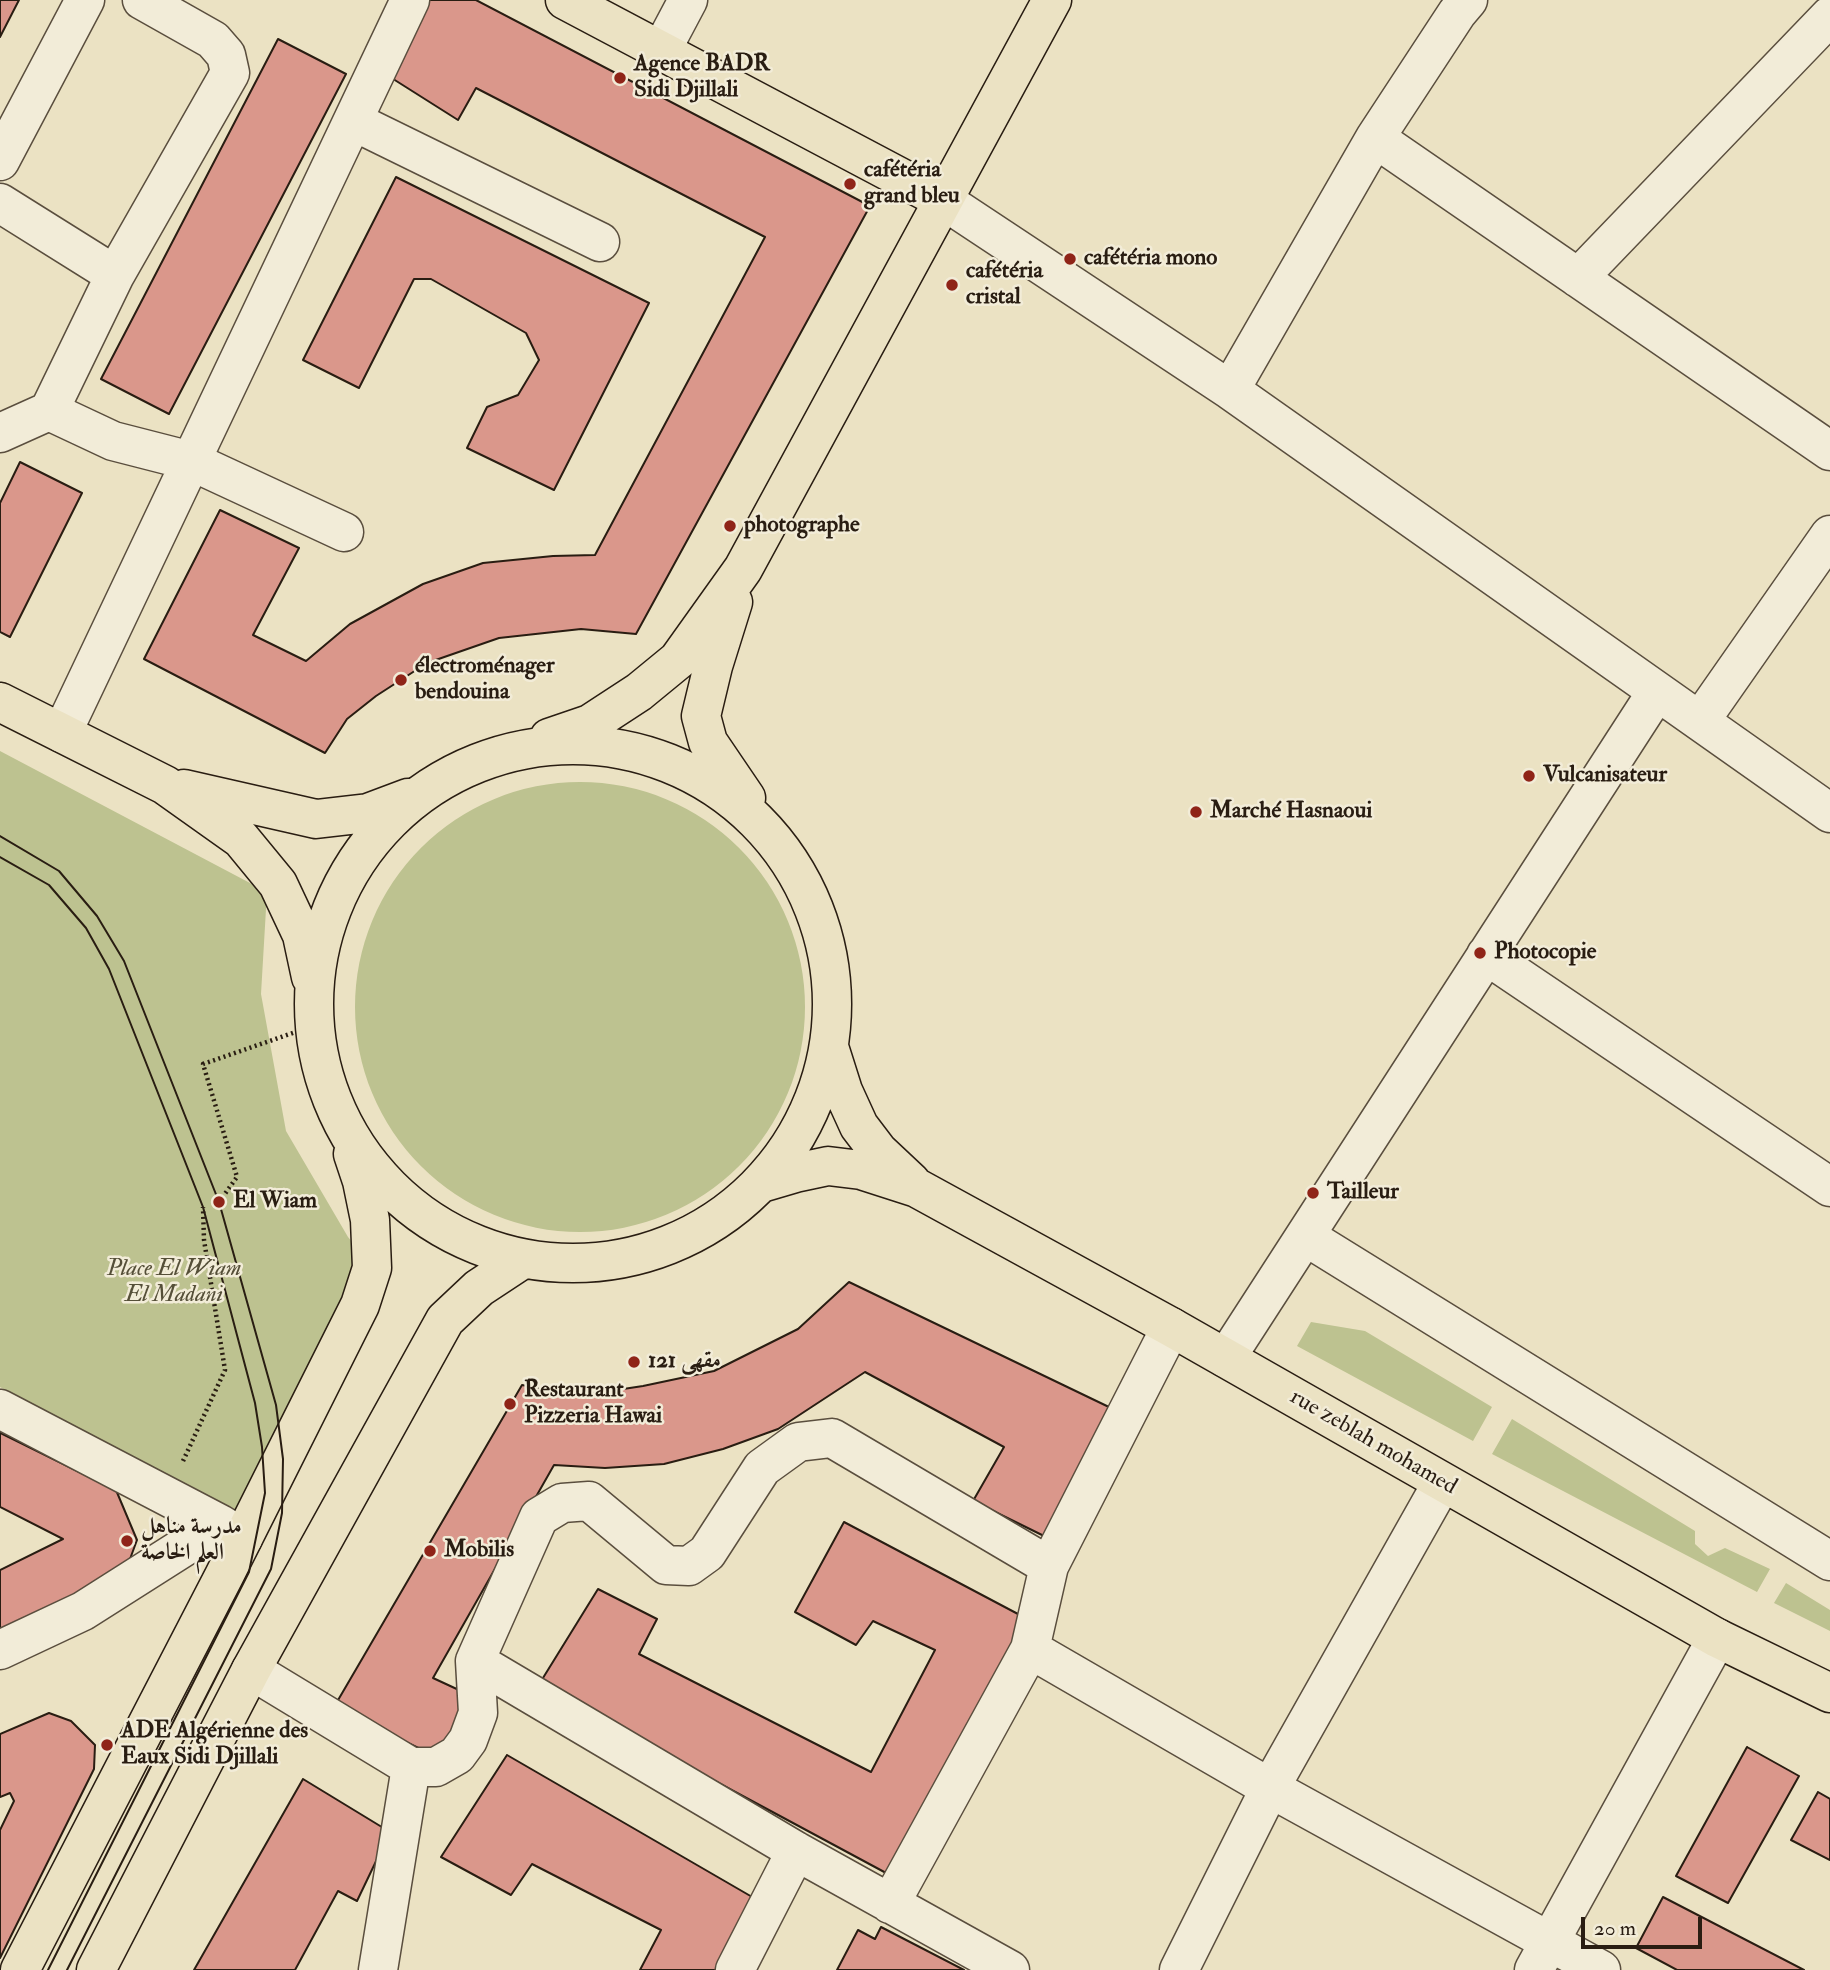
<!DOCTYPE html>
<html>
<head>
<meta charset="utf-8">
<style>
  body { margin:0 }
  #map { position:relative; width:1830px; height:1970px; overflow:hidden; background:#ebe2c3; font-family:"IM FELL Double Pica",serif }
  canvas { display:block }
  .scale { position:absolute; left:1581px; top:1917px; width:121px; height:32px; box-sizing:border-box; border:4px solid #291d12; border-top:0; padding-left:9px; font-size:21px; line-height:24px; white-space:nowrap; color:#291d12; -webkit-text-stroke:5px #f2ecd8; paint-order:stroke }
</style>
</head>
<body>
<div id="map">
<canvas width="1830" height="1970"></canvas>
<div class="scale">20 m</div>
</div>
<script>
const g = document.querySelector('canvas').getContext('2d');
g.lineJoin = 'round';
function fillPath(path, color) { g.fillStyle = color; g.fill(path, 'evenodd'); }
const shape = rows => new Path2D(rows.map(r => 'M' + r).join(''));
function trace(path, color, width, dash) { g.strokeStyle = color; g.lineWidth = width; g.lineCap = dash ? 'butt' : 'round'; g.setLineDash(dash || []); g.stroke(path); }
function label(font, color, halo, rows, align = 'center') {
  g.font = font + ' "IM FELL Double Pica",Amiri,serif'; g.lineWidth = 5; g.setLineDash([]); g.textBaseline = 'middle'; g.strokeStyle = halo; g.fillStyle = color; for (const [text, x, y, turn = 0] of rows) {
    g.save(); g.translate(x, y); g.rotate((+turn || 0) * Math.PI / 180); g.textAlign = isNaN(turn) ? turn : align; if (halo) g.strokeText(text, 0, 0); g.fillText(text, 0, 0); g.restore();
  }
}
const green = shape([
  [0,751,267,892,261,994,286,1131,348,1237,383,1280,260,1527,0,1387],
  '355 1007a225 225 0 1 1 450 0a225 225 0 1 1-450 0Z',
  [1311,1322,1365,1331,1492,1407,1473,1441,1297,1346],
  [1512,1419,1695,1531,1695,1544,1708,1556,1725,1548,1770,1569,1757,1592,1492,1454],
  [1786,1583,1830,1610,1830,1631,1774,1603]
]);
const building = shape([
  [0,0,19,0,0,37,0,0],
  [428,0,476,0,870,206,636,634,581,629,499,638,427,663,376,696,347,719,325,753,144,659,220,510,299,548,253,635,306,661,350,624,423,584,483,563,553,556,595,555,765,237,476,88,458,120,390,77,428,0],
  [278,39,346,74,169,414,101,379,278,39],
  [396,177,649,303,554,490,467,448,487,407,518,395,539,360,526,333,431,279,414,279,359,388,303,360,396,177],
  [20,462,82,493,10,637,0,632,0,503,20,462],
  [849,1282,1111,1408,1044,1536,973,1501,1004,1447,865,1372,778,1429,723,1449,664,1464,605,1468,554,1465,433,1678,474,1697,439,1758,334,1707,522,1385,577,1396,643,1386,714,1371,798,1329,849,1282],
  [0,1433,116,1490,137,1540,123,1578,0,1638,0,1570,63,1539,0,1507,0,1433],
  [844,1522,1035,1623,901,1881,538,1686,598,1589,657,1619,639,1654,871,1772,935,1650,873,1621,856,1645,795,1612,844,1522],
  [49,1713,71,1721,95,1745,94,1769,0,1958,0,1830,14,1801,10,1793,0,1797,0,1734,49,1713],
  [1747,1747,1799,1776,1728,1903,1676,1876,1747,1747],
  [507,1755,766,1905,731,1970,640,1970,661,1930,532,1864,511,1895,441,1857,507,1755],
  [303,1779,390,1832,357,1901,338,1891,295,1970,194,1970,303,1779],
  [1818,1792,1830,1799,1830,1860,1791,1840,1818,1792],
  [1663,1897,1804,1970,1677,1970,1636,1948,1663,1897],
  [881,1927,964,1970,837,1970,858,1930,875,1939,881,1927]
]);
const path = shape([
  [219,1202,237,1177,203,1064,313,1026],
  [183,1461,225,1370,204,1240,203,1207]
]);
const minor = shape([
  [661,51,688,0],
  [353,121,600,242],
  [1375,138,1830,451],
  [0,161,85,0],
  [943,200,1230,390,1830,813],
  [0,203,115,275],
  [1578,278,1830,16],
  [1230,390,1375,138,1457,13,1468,0],
  [49,411,113,441,191,461,344,532],
  [0,433,49,411,115,275,230,73,226,55,213,40,142,0],
  [1700,721,1830,535],
  [62,733,410,0],
  [1486,955,1830,1187],
  [1305,1236,1830,1561],
  [1226,1358,1656,693],
  [0,1409,220,1524,243,1538],
  [1030,1649,1270,1788,1601,1970],
  [0,1650,83,1611,220,1524],
  [475,1661,796,1851,1010,1970],
  [251,1670,411,1767,436,1767,457,1755,468,1740,478,1713,475,1661,539,1517,562,1503,589,1501,666,1565,689,1566,707,1553,762,1468,798,1442,832,1438,1049,1566],
  [890,1904,1030,1649,1049,1566,1171,1327],
  [378,1970,411,1767],
  [735,1970,796,1851],
  [1179,1970,1270,1788,1442,1483],
  [1534,1970,1717,1638]
]);
const major = shape([
  [565,0,943,200],
  [733,602,713,666,701,716,708,742,746,798],
  [0,702,165,785,241,839,278,884,302,935,311,977],
  [549,738,590,724,639,692,678,660,743,569,1052,0],
  '314 1004a259 259 0 1 1 518 0a259 259 0 1 1-518 0Z',
  [184,789,316,819,368,813,408,798],
  [830,1050,843,1091,859,1126,878,1151,911,1182],
  [761,1183,795,1173,828,1166,861,1170,917,1188,1171,1327,1717,1638,1830,1693],
  [20,1970,224,1576,360,1305,372,1268,370,1220,362,1181,353,1154],
  [96,1970,251,1670,445,1320,479,1288,523,1259]
]);
const tram = shape([
  [0,836,59,871,97,916,124,961,219,1202,276,1405,283,1459,282,1513,271,1569,67,1970],
  [0,857,49,885,86,928,109,969,203,1207,255,1403,262,1447,265,1493,249,1572,48,1970]
]);
const markers = [
  [620,78,7,"#8f2418"],
  [850,184,7,"#8f2418"],
  [1070,259,7,"#8f2418"],
  [952,285,7,"#8f2418"],
  [730,526,7,"#8f2418"],
  [401,680,7,"#8f2418"],
  [1529,776,7,"#8f2418"],
  [1196,812,7,"#8f2418"],
  [1480,953,7,"#8f2418"],
  [1313,1193,7,"#8f2418"],
  [219,1202,7,"#8f2418"],
  [634,1362,7,"#8f2418"],
  [510,1404,7,"#8f2418"],
  [127,1541,7,"#8f2418"],
  [430,1551,7,"#8f2418"],
  [107,1745,7,"#8f2418"]
];
const poiNames = [
  ["Agence BADR",634,65],
  ["Sidi Djillali",634,91],
  ["cafétéria",864,171],
  ["grand bleu",864,197],
  ["cafétéria mono",1084,259],
  ["cafétéria",966,272],
  ["cristal",966,298],
  ["photographe",744,526],
  ["électroménager",415,667],
  ["bendouina",415,693],
  ["Vulcanisateur",1543,776],
  ["Marché Hasnaoui",1210,812],
  ["Photocopie",1494,953],
  ["Tailleur",1327,1193],
  ["El Wiam",233,1202],
  ["مقهى 121",648,1362],
  ["Restaurant",524,1391],
  ["Pizzeria Hawai",524,1417],
  ["مدرسة مناهل",141,1528],
  ["العلم الخاصة",141,1554],
  ["Mobilis",444,1551],
  ["ADE Algérienne des",121,1732],
  ["Eaux Sidi Djillali",121,1758]
];
const parkNames = [
  ["Place El Wiam",174,1270],
  ["El Madani",174,1296]
];
const streetNames = [
  ["rue zeblah mohamed",1373,1443,30]
];
fillPath(green, '#bdc290');
fillPath(building, '#da978b');
trace(building, '#291d12', 2);
trace(minor, '#5a4e3e', 41);
trace(major, '#291d12', 41);
trace(path, '#291d12', 4.5, [2, 3.5]);
trace(minor, '#f2ecd8', 38);
trace(major, '#ebe2c3', 38);
trace(tram, '#291d12', 2);
for (const [x, y, r, color] of markers) { const dot = new Path2D(); dot.arc(x, y, r, 0, 2 * Math.PI); g.fillStyle = color; g.fill(dot); trace(dot, '#f2ecd8', 2.5); }
label('bold 23px', '#291d12', '#f2ecd8', poiNames, 'left');
label('italic 23px', '#554f38', '#f2ecd8', parkNames);
label('23px', '#291d12', '#f2ecd8', streetNames);
</script>
</body>
</html>
